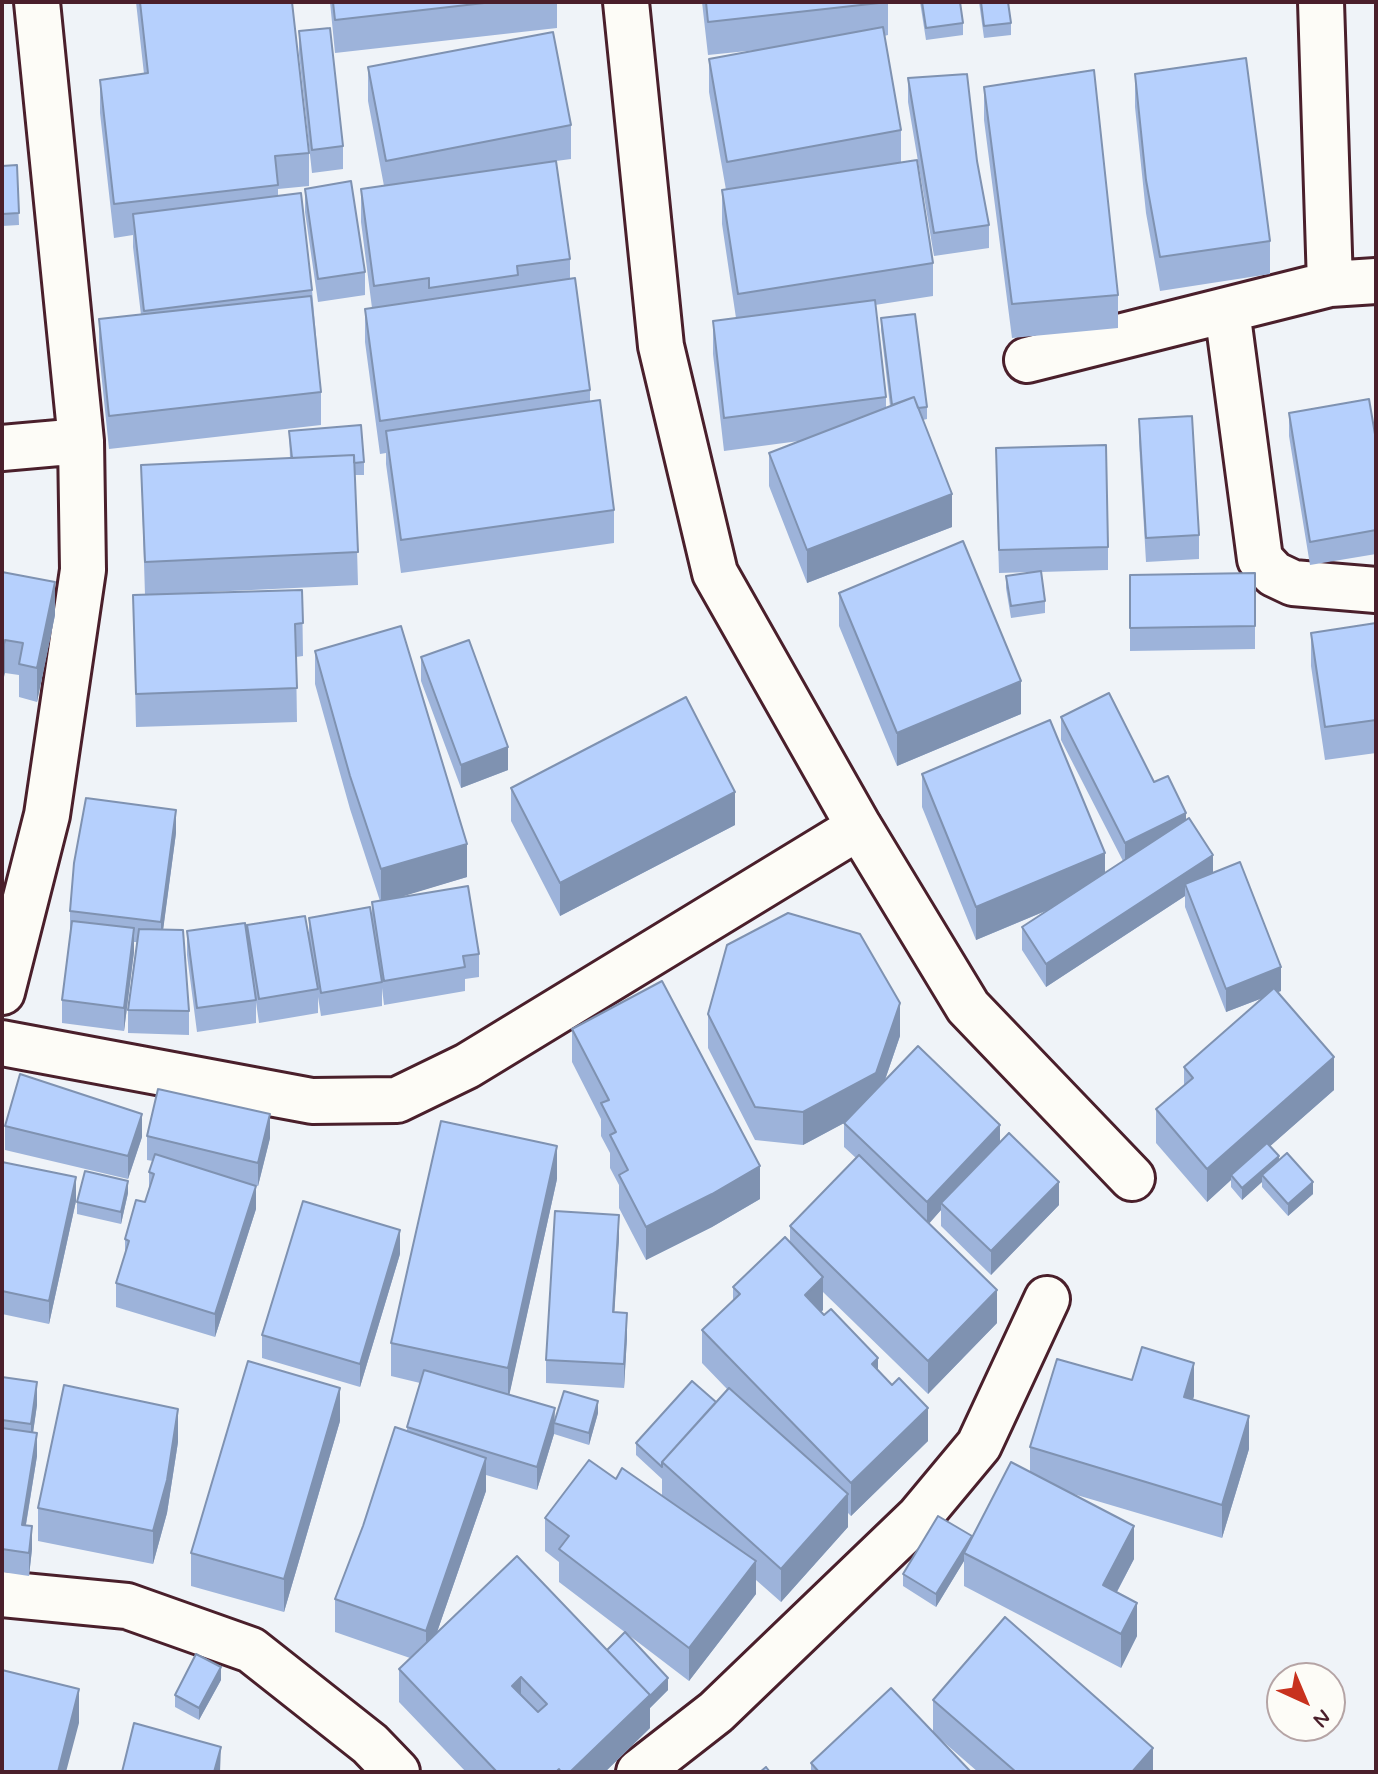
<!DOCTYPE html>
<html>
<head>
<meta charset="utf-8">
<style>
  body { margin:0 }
  #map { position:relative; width:1378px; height:1774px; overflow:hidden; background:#eff3f8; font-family:Mynerve,sans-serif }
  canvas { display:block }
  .frame { position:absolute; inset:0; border:4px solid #4a1f2b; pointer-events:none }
  .north { position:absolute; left:1266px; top:1662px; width:80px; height:80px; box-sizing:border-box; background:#fdfcf7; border:2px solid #b5a4a5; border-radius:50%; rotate:136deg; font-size:22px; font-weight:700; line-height:32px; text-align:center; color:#4a1f2b }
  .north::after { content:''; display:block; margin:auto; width:28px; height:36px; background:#c8321e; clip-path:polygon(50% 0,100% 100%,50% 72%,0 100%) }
</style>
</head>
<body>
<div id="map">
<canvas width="1378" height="1774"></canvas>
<div class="frame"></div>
<div class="north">N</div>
</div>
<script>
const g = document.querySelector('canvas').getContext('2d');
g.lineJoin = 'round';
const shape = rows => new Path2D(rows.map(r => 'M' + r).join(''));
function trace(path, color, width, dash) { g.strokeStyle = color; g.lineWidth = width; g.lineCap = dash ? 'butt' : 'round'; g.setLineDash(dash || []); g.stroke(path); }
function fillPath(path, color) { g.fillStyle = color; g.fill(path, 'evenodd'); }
const minor = shape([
  [626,2,661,346,715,573,859,827,968,1007,1132,1178],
  [1321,2,1330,284],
  [1227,310,1260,559,1274,574,1293,583,1376,590],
  [1027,360,1330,284,1376,281],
  [2,448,81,441],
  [2,992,47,815,83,570,81,441,37,2],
  [2,1043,312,1101,397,1100,467,1066,859,827],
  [2,1594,127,1606,251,1650,370,1744,397,1772],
  [639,1772,716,1712,919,1517,979,1445,1047,1299]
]);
const wall = shape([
  [136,2,292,2,309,153,309,186,278,189,278,196,312,290,321,392,321,425,109,449,99,352,99,319,141,315,133,247,133,235,114,238,100,113,100,80,144,74],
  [330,2,557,2,557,28,335,53],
  [702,2,888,2,888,35,884,36,901,130,901,162,933,263,933,296,875,305,886,397,886,407,890,406,881,330,881,318,927,407,927,419,923,420,952,527,807,583,769,486,769,453,799,441,724,451,713,354,713,321,736,318,722,224,722,190,726,190,709,92,709,59,757,50,708,55],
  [920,2,960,2,963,23,963,35,926,40],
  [979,2,1008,2,1011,23,1011,35,984,38],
  [299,31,343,146,343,169,312,173,299,54],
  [368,67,571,125,571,159,556,161,570,259,570,279,590,390,590,402,614,510,614,543,401,573,386,464,386,453,380,454,365,342,365,309,372,308,361,222,361,189,384,186,368,101],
  [1135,74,1270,241,1270,274,1160,291,1146,213,1135,107],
  [908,78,977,161,989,225,989,248,934,256,908,102],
  [984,87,1118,295,1118,328,1012,338,984,120],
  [17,165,19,225,2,226,2,166],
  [305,189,365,272,365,295,318,302,305,212],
  [1289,413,1376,440,1376,554,1310,565,1289,436],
  [1139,419,1199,535,1199,559,1146,562,1139,442],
  [289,431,364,462,364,475,355,475,358,585,145,595,141,465,290,458],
  [996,471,1108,547,1108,570,1041,572,1045,601,1045,613,1011,618,1006,588,1006,576,1031,572,999,573],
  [2,572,55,615,37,702,19,697,19,675,5,673],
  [1255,573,1255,649,1130,651,1130,575],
  [302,590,303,656,296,657,297,722,136,727,133,595],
  [839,593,1021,714,897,766,839,626],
  [1376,623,1376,753,1325,760,1311,666,1311,633],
  [315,651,467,877,395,898,479,954,479,977,465,979,465,991,384,1005,382,988,382,1006,321,1016,318,997,318,1013,259,1023,256,1002,256,1023,197,1032,187,955,187,931,247,937,247,925,309,935,309,918,372,920,372,902,380,901,350,809,315,684],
  [421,657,508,770,461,788,421,681],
  [1061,717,1154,782,1186,820,1213,873,1281,991,1277,992,1334,1090,1270,1146,1279,1160,1313,1194,1288,1216,1262,1187,1262,1182,1242,1200,1231,1187,1231,1180,1207,1202,1156,1143,1156,1109,1184,1085,1184,1067,1265,997,1226,1012,1185,907,1185,896,1046,987,1022,950,1022,927,1048,910,976,940,922,807,922,774,1105,873,1123,861,1061,740],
  [511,788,735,825,560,916,511,821],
  [176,833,163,929,189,1011,189,1035,128,1033,128,1010,137,942,134,942,134,952,124,1031,62,1023,62,1000,70,934,70,911],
  [708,1014,900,1036,885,1080,1000,1142,1059,1205,991,1275,941,1226,941,1210,929,1223,997,1323,928,1394,823,1292,823,1310,821,1312,878,1371,928,1441,851,1516,848,1513,848,1527,781,1602,756,1580,756,1594,689,1681,559,1582,559,1562,545,1551,545,1518,616,1479,662,1496,662,1479,636,1455,636,1443,716,1402,727,1389,702,1363,702,1330,733,1300,733,1287,790,1242,790,1226,856,1158,844,1147,844,1123,803,1145,755,1140,708,1048],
  [572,1029,760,1199,712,1227,646,1260,619,1208,619,1185,610,1168,610,1153,601,1136,601,1119,572,1062],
  [5,1126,142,1137,128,1179,5,1150],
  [147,1136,270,1138,258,1186,252,1185,256,1209,215,1337,116,1307,116,1283,125,1255,125,1239,145,1202,149,1188,149,1172,153,1161,147,1160],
  [2,1162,76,1201,49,1324,2,1314],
  [557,1179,509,1395,555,1420,598,1413,589,1445,554,1434,537,1490,486,1475,486,1491,437,1632,607,1650,668,1690,650,1708,650,1728,605,1772,466,1772,399,1702,399,1669,410,1658,335,1632,335,1599,363,1526,407,1431,407,1427,420,1383,391,1376,391,1343],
  [128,1193,121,1224,77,1214,77,1202],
  [619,1238,614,1312,627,1337,624,1388,546,1383,546,1360],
  [400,1254,360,1387,262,1358,262,1335],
  [2,1377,37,1405,33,1432,37,1456,26,1525,32,1549,29,1576,2,1572],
  [1132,1380,1194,1396,1193,1399,1249,1449,1222,1538,1070,1493,1134,1559,1117,1592,1137,1636,1121,1668,964,1586,964,1561,936,1607,903,1586,903,1574,972,1536,1030,1471,1030,1447],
  [340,1421,284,1612,191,1586,191,1553],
  [178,1442,167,1513,153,1564,38,1541,38,1508],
  [221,1680,199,1720,175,1707,175,1695],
  [933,1700,1153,1772,978,1772,939,1738,971,1772,811,1772,811,1763,933,1732]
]);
const shadedWall = shape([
  [952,494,952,527,807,583,807,550],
  [55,582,55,615,37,702,37,668],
  [5,640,5,673,2,685,2,652],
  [1021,681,1021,714,897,766,897,733],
  [508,747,508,770,461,788,461,765],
  [735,792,735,825,560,916,560,883],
  [176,810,176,833,161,946,161,922],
  [1186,813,1186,836,1125,866,1125,843],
  [467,844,467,877,381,903,381,869],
  [1105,853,1105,886,976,940,976,907],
  [1213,855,1213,878,1185,884,1185,896,1046,987,1046,964],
  [134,928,134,952,124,1031,124,1008],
  [1281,967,1281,991,1226,1012,1226,989],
  [900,1003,900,1036,876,1106,803,1145,803,1112],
  [1334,1057,1334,1090,1234,1178,1231,1175,1231,1180,1207,1202,1207,1169],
  [142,1114,142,1137,128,1179,128,1156],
  [270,1114,270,1138,258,1186,258,1163],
  [1000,1125,1000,1148,941,1203,941,1210,927,1226,927,1202],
  [557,1146,557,1179,508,1401,508,1368],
  [1279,1156,1279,1168,1262,1175,1262,1182,1242,1200,1242,1188],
  [760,1166,760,1199,712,1227,646,1260,646,1227],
  [76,1177,76,1201,49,1324,49,1301],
  [128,1181,128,1193,121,1224,121,1212],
  [1059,1182,1059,1205,991,1275,991,1251],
  [1313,1182,1313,1194,1288,1216,1288,1204],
  [256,1186,256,1209,215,1337,215,1314],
  [619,1215,619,1238,613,1335,613,1312],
  [400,1230,400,1254,360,1387,360,1364],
  [823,1277,823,1310,805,1328,805,1295],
  [997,1290,997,1323,928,1394,928,1361],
  [627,1313,627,1337,624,1388,624,1364],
  [878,1358,878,1391,872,1364],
  [1194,1363,1194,1396,1184,1430,1184,1397],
  [37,1382,37,1405,31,1447,31,1424],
  [340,1388,340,1421,284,1612,284,1579],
  [598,1401,598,1413,589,1445,589,1433],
  [555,1408,554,1434,537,1490,537,1467],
  [928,1408,928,1441,851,1516,851,1483],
  [178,1409,178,1442,167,1513,153,1564,153,1531],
  [1249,1416,1249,1449,1222,1538,1222,1505],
  [37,1433,37,1456,22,1548,22,1525],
  [486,1458,486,1491,426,1664,426,1631],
  [848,1494,848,1527,781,1602,781,1569],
  [32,1526,32,1549,29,1576,29,1553],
  [1134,1526,1134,1559,1103,1618,1103,1585],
  [972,1536,964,1553,964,1561,936,1607,936,1594],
  [756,1561,756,1594,689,1681,689,1648],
  [1137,1603,1137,1636,1121,1668,1121,1634],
  [221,1667,221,1680,199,1720,199,1708],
  [521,1677,521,1710,512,1686],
  [668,1678,668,1690,650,1708,650,1728,605,1772,570,1772],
  [79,1689,79,1723,66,1772,58,1772],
  [221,1747,220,1772,214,1772],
  [1153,1748,1153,1772,1132,1772]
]);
const building = shape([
  [140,2,292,2,309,153,275,156,278,185,114,204,100,80,148,73,140,2],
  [333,2,493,2,335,20,333,2],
  [706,2,888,2,708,22,706,2],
  [922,2,960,2,963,23,926,28,922,2],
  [981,2,1008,2,1011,23,984,26,981,2],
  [883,27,901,130,727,162,709,59,883,27],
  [330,28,343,146,312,150,299,31,330,28],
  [553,32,571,125,386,161,368,67,553,32],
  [1246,58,1270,241,1160,257,1146,180,1135,74,1246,58],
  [1094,70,1118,295,1012,304,984,87,1094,70],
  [967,74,977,161,989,225,934,233,908,78,967,74],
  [917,160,933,263,738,294,722,190,917,160],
  [556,161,570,259,517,266,518,275,429,288,429,278,374,286,361,189,556,161],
  [17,165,19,213,2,214,2,166,17,165],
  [351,181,365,272,318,279,305,189,351,181],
  [301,193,312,290,144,311,133,214,301,193],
  [575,278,590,390,380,421,365,309,575,278],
  [311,296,321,392,109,416,99,319,311,296],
  [875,300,886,397,724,418,713,321,875,300],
  [915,314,927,407,918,408,914,397,892,405,881,318,915,314],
  [914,397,952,494,807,550,769,453,914,397],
  [1369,399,1376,440,1376,530,1310,542,1289,413,1369,399],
  [600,400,614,510,401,540,386,431,600,400],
  [1192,416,1199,535,1146,538,1139,419,1192,416],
  [361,425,364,462,354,463,354,455,292,458,289,431,361,425],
  [1106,445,1108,547,999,550,996,448,1106,445],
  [354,455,358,552,145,562,141,465,354,455],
  [963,541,1021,681,897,733,839,593,963,541],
  [1041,571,1045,601,1011,606,1006,576,1041,571],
  [2,572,55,582,37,668,19,664,23,643,5,640,2,652,2,572],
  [1255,573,1255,626,1130,628,1130,575,1255,573],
  [302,590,303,623,295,624,297,688,136,694,133,595,302,590],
  [1376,623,1376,720,1325,727,1311,633,1376,623],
  [401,626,467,844,381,869,350,776,315,651,401,626],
  [469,640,508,747,461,765,421,657,469,640],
  [1109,693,1154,782,1168,776,1186,813,1125,843,1061,717,1109,693],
  [686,697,735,792,560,883,511,788,686,697],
  [1050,720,1105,853,976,907,922,774,1050,720],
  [86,798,176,810,161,922,70,911,74,863,86,798],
  [1189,818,1213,855,1046,964,1022,927,1189,818],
  [1240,862,1281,967,1226,989,1185,884,1240,862],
  [468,886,479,954,463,956,465,967,384,981,372,902,468,886],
  [370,907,382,982,321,993,309,918,370,907],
  [788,913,860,934,900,1003,876,1073,803,1112,755,1107,708,1014,727,945,788,913],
  [305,916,318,989,259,999,247,925,305,916],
  [72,921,134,928,124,1008,62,1000,72,921],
  [245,923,256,1000,197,1008,187,931,245,923],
  [139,929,183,930,189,1011,128,1010,139,929],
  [662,981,760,1166,712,1194,646,1227,619,1175,628,1170,610,1135,616,1132,601,1103,609,1100,572,1029,662,981],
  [1274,988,1334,1057,1207,1169,1156,1109,1193,1078,1184,1067,1274,988],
  [918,1046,1000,1125,927,1202,844,1123,918,1046],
  [20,1074,142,1114,128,1156,5,1126,20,1074],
  [158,1089,270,1114,258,1163,147,1136,158,1089],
  [441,1121,557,1146,508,1368,391,1343,441,1121],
  [1009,1133,1059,1182,991,1251,941,1203,1009,1133],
  [1267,1143,1279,1156,1242,1188,1231,1175,1267,1143],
  [1287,1153,1313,1182,1288,1204,1262,1175,1287,1153],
  [155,1154,256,1186,215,1314,116,1283,129,1241,125,1239,136,1200,145,1202,154,1174,149,1172,155,1154],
  [859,1155,997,1290,928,1361,790,1226,859,1155],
  [2,1162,76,1177,49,1301,2,1291,2,1162],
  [85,1171,128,1181,121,1212,77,1202,85,1171],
  [303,1201,400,1230,360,1364,262,1335,303,1201],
  [555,1211,619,1215,613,1312,627,1313,624,1364,546,1360,555,1211],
  [785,1237,823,1277,805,1295,824,1315,831,1309,878,1358,872,1364,892,1385,899,1378,928,1408,851,1483,702,1330,740,1294,733,1287,785,1237],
  [1142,1347,1194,1363,1184,1397,1249,1416,1222,1505,1030,1447,1057,1359,1132,1380,1142,1347],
  [248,1361,340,1388,284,1579,191,1553,248,1361],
  [424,1370,555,1408,537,1467,407,1427,424,1370],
  [2,1377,37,1382,31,1424,2,1420,2,1377],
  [692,1381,716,1402,662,1462,662,1467,636,1443,692,1381],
  [64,1385,178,1409,167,1480,153,1531,38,1508,64,1385],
  [729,1388,848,1494,781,1569,662,1462,729,1388],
  [564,1391,598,1401,589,1433,554,1423,564,1391],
  [395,1427,486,1458,426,1631,335,1599,363,1526,395,1427],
  [2,1428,37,1433,22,1525,32,1526,29,1553,2,1549,2,1428],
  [589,1460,616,1479,622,1468,756,1561,689,1648,559,1549,569,1536,545,1518,589,1460],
  [1011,1462,1134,1526,1103,1585,1137,1603,1121,1634,964,1553,1011,1462],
  [938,1516,972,1536,936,1594,903,1574,938,1516],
  [517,1556,650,1695,570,1772,561,1772,559,1769,556,1772,497,1772,399,1669,517,1556],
  [521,1677,547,1704,538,1712,512,1686,521,1677],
  [1005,1617,1153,1748,1132,1772,1016,1772,933,1700,1005,1617],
  [625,1632,668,1678,645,1701,650,1695,607,1650,625,1632],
  [196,1654,221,1667,199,1708,175,1695,196,1654],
  [2,1670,79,1689,58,1772,2,1772,2,1670],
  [891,1688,971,1772,819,1772,811,1763,891,1688],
  [134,1723,221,1747,214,1772,122,1772,134,1723],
  [766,1767,770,1772,760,1772,766,1767]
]);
trace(minor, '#4a1f2b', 50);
trace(minor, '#fdfcf7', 44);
fillPath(wall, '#9db3da');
fillPath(shadedWall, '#7f92b1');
fillPath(building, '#b6d0fd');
trace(building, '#7f92b1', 2);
</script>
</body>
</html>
